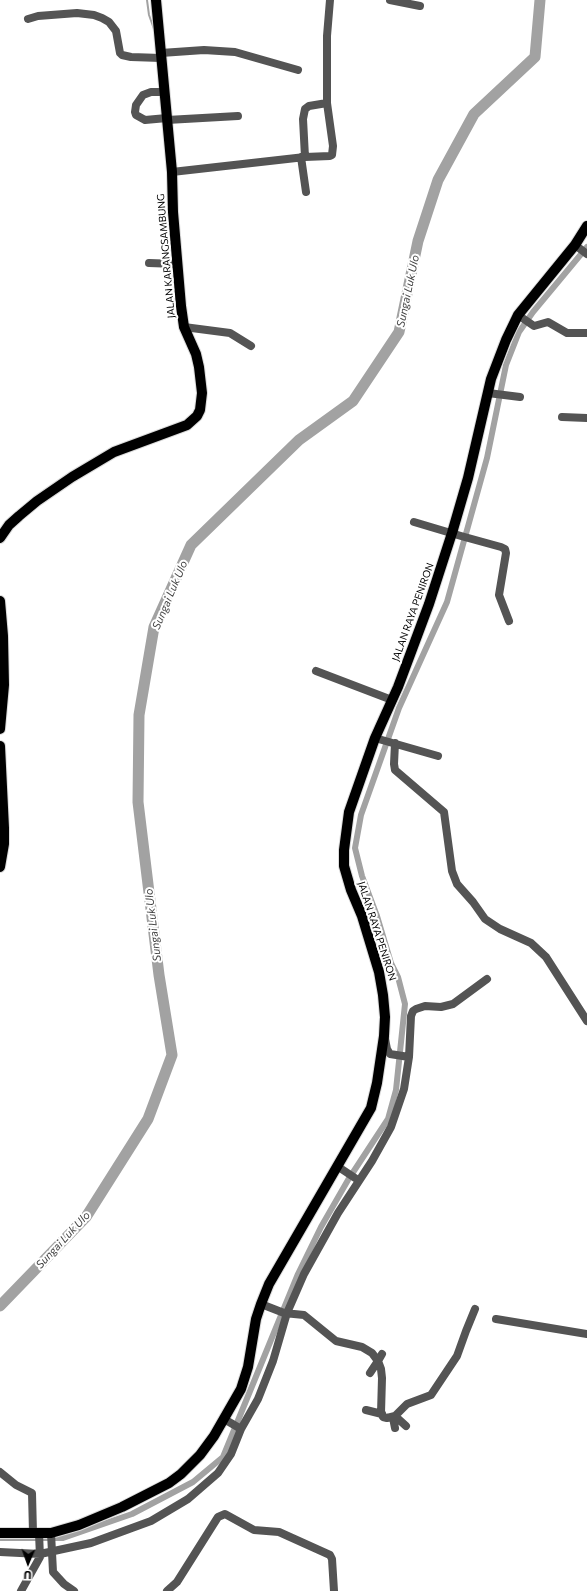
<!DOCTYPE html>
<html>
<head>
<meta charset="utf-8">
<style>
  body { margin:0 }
  #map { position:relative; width:587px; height:1591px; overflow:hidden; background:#fff; font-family:Commissioner,sans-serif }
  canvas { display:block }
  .north { position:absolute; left:8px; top:1543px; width:40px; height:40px; -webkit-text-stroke:3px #fff; paint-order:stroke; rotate:182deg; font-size:11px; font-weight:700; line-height:16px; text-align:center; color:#000 }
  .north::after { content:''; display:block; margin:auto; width:14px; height:18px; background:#000; clip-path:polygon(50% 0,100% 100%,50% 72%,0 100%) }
</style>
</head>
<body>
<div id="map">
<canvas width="587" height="1591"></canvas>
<div class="north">U</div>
</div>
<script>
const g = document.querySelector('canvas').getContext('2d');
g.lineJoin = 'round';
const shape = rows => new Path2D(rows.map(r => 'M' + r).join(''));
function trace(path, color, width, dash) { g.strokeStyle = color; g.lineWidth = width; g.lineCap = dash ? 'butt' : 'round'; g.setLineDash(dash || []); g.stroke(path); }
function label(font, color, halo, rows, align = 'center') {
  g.font = font + ' Commissioner,sans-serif'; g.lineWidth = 4; g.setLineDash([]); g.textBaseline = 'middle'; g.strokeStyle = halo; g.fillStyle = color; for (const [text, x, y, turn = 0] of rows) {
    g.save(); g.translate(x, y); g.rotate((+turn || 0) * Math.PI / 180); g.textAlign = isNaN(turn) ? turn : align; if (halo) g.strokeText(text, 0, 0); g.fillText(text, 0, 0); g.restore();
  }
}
const stream = shape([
  [147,0,149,15,154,29]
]);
const canal = shape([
  [0,1538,63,1538,132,1514,193,1482,223,1457,298,1274,321,1227,348,1180,388,1119,396,1090,405,1004,398,977,391,963,377,916,362,876,355,848,361,815,399,708,447,602,487,458,506,365,519,332,533,312,587,247]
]);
const river = shape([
  [0,1306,86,1217,148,1119,172,1055,159,975,138,802,139,715,154,627,191,545,299,440,353,401,399,332,418,241,438,180,474,114,535,57,540,0]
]);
const minor = shape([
  [390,0,420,6],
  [28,19,38,16,77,13,94,15,102,18,109,22,116,31,120,53,122,55,131,57,161,58],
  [161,53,204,50,235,52,298,70],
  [164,92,151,92,143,95,136,105,135,112,136,115,145,120,167,118],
  [167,120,238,116],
  [301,157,306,192],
  [305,157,330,156,332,155,333,146,327,103],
  [172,172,305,157,303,119,305,109,309,106,327,103,327,36,330,0],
  [575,245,587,254],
  [149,263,177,264],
  [518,315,534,326,548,322,567,333,587,333],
  [184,327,230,333,251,346],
  [488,393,520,397],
  [562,417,587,418],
  [414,522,461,536,501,547,505,549,506,553,499,595,509,621],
  [316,671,392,700],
  [375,738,438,756],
  [395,743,394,764,395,770,444,812,452,871,457,884,473,902,485,919,500,929,531,943,546,957,587,1021],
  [385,1039,387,1049,390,1054,409,1057],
  [337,1166,358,1180],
  [261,1304,284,1313,304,1315,336,1341,362,1347,372,1353,378,1361,382,1354],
  [496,1319,587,1334],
  [370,1373,378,1361,381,1369,382,1378,381,1413,383,1417,387,1418,395,1416,407,1404,431,1395,457,1356,466,1331,475,1309],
  [366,1410,382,1414],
  [395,1416,406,1426],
  [393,1418,395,1428],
  [224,1419,241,1429],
  [0,1472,16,1485,32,1493,33,1533],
  [51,1533,53,1572,64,1584,74,1591],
  [0,1552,40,1554,91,1543,151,1521,188,1499,218,1473,231,1454,241,1429,258,1399,273,1361,287,1313,304,1274,338,1213,372,1161,391,1127,404,1089,409,1057,411,1016,413,1011,416,1009,425,1006,441,1007,453,1004,487,979],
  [21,1591,40,1557,39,1533],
  [167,1591,177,1582,218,1517,225,1514,254,1530,279,1532,330,1555,332,1559,334,1591]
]);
const major = shape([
  [0,538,9,525,19,516,37,501,72,477,114,452,187,425,197,416,200,410,202,393,199,367,196,354,184,327,181,306,173,212,172,172,156,0],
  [0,601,3,636,4,685,0,729],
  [0,746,4,828,4,844,0,867],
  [0,1533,51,1533,79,1525,122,1507,169,1483,181,1474,200,1455,214,1436,241,1389,248,1367,256,1319,261,1304,269,1284,371,1108,377,1083,384,1036,385,1017,383,995,379,972,362,916,351,890,344,866,344,850,349,812,375,738,398,687,429,604,452,533,468,478,491,379,506,340,518,315,575,245,587,226]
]);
const streetNames = [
  ["JALAN KARANGSAMBUNG",166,256,-95],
  ["JALAN RAYA PENIRON",413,612,-70],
  ["JALAN RAYA PENIRON",377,931,72]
];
const waterNames = [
  ["Sungai Luk Ulo",408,291,-78],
  ["Sungai Luk Ulo",170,595,-67],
  ["Sungai Luk Ulo",153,925,-97],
  ["Sungai Luk Ulo",63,1240,-47]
];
trace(stream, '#a2a2a2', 2);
trace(canal, '#a2a2a2', 6);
trace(river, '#a2a2a2', 11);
trace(major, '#dbdbdb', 12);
trace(minor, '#545454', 8);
trace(major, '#000', 10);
label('10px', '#000', '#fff', streetNames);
label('italic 11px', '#434343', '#fff', waterNames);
</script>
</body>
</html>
